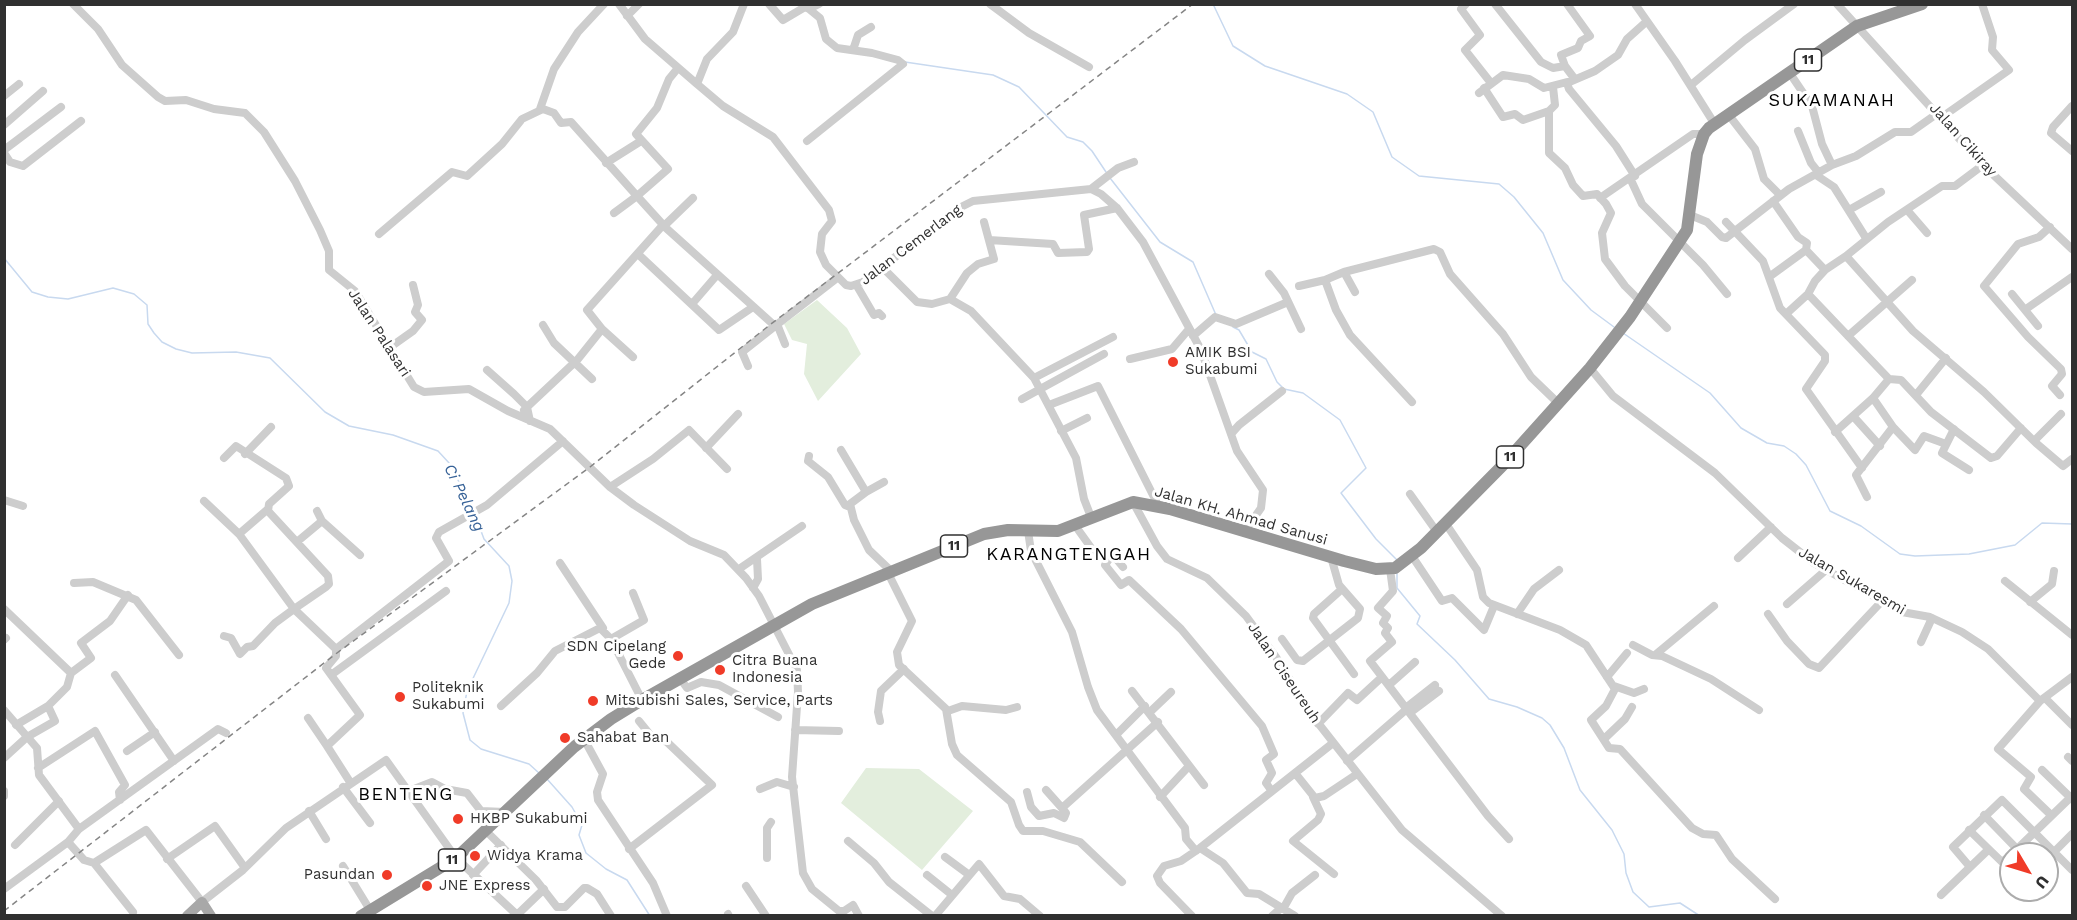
<!DOCTYPE html>
<html>
<head>
<meta charset="utf-8">
<style>
  body { margin:0 }
  #map { position:relative; width:2077px; height:920px; overflow:hidden; background:#fff; font-family:"Work Sans",sans-serif }
  canvas { display:block }
  .frame { position:absolute; inset:0; border:6px solid #303030; pointer-events:none }
  .north { position:absolute; left:1999px; top:842px; width:60px; height:60px; box-sizing:border-box; background:#fff; border:2px solid #acacac; border-radius:50%; rotate:128deg; font-size:16px; font-weight:700; line-height:24px; text-align:center; color:#303030 }
  .north::after { content:''; display:block; margin:auto; width:21px; height:27px; background:#f03b28; clip-path:polygon(50% 0,100% 100%,50% 72%,0 100%) }
</style>
</head>
<body>
<div id="map">
<canvas width="2077" height="920"></canvas>
<div class="frame"></div>
<div class="north">U</div>
</div>
<script>
const g = document.querySelector('canvas').getContext('2d');
g.lineJoin = 'round';
function fillPath(path, color) { g.fillStyle = color; g.fill(path, 'evenodd'); }
const shape = rows => new Path2D(rows.map(r => 'M' + r).join(''));
function trace(path, color, width, dash) { g.strokeStyle = color; g.lineWidth = width; g.lineCap = dash ? 'butt' : 'round'; g.setLineDash(dash || []); g.stroke(path); }
function label(font, color, halo, rows, align = 'center') {
  g.font = font + ' "Work Sans",sans-serif'; g.lineWidth = 6; g.setLineDash([]); g.textBaseline = 'middle'; g.strokeStyle = halo; g.fillStyle = color; for (const [text, x, y, turn = 0] of rows) {
    g.save(); g.translate(x, y); g.rotate((+turn || 0) * Math.PI / 180); g.textAlign = isNaN(turn) ? turn : align; if (halo) g.strokeText(text, 0, 0); g.fillText(text, 0, 0); g.restore();
  }
}
const green = shape([
  [817,300,847,328,861,354,818,401,804,374,807,344,792,340,784,324],
  [866,768,919,769,973,811,922,870,841,803]
]);
const stream = shape([
  [1213,4,1233,46,1265,66,1347,94,1373,112,1392,157,1419,176,1499,184,1514,197,1543,233,1563,280,1591,310,1614,327],
  [905,62,993,75,1019,87,1067,137,1083,142,1092,151,1106,172],
  [1110,178,1160,242,1193,262,1216,315],
  [4,258,32,292,48,297,68,299,113,288,134,294,147,305,148,324,154,333,162,342,176,349,192,353,236,352,270,358,325,412,349,426,393,435,438,451,450,464,472,508],
  [1233,327,1239,330,1252,352,1266,359,1277,382,1284,389,1303,393,1340,420,1366,468,1341,493,1376,539,1398,561],
  [1623,333,1710,393,1741,428,1767,443,1784,446,1796,454,1806,465,1830,511,1861,526,1900,554,1915,556,1969,554,2015,545,2042,523,2072,524],
  [475,515,484,539,509,566,512,581,509,603,467,691,463,713,470,740,481,749,529,764,539,773],
  [1397,574,1397,588,1420,616,1417,624,1455,660,1489,699,1517,707,1542,718,1550,725,1564,748,1580,790,1612,830,1624,854,1626,873,1633,892,1649,907,1680,903,1700,916],
  [547,779,572,807,582,825,579,835,586,853,606,869,627,880,650,916]
]);
const minor = shape([
  [73,4,98,29,122,65,158,97,165,101,186,100,214,109,245,113,264,132,295,181,320,230,329,251,329,270,355,291,414,387,424,392,469,389,508,411,550,429,610,487,634,505,690,541,724,555,746,578,759,596,797,670,798,692,792,777,803,873,812,889,839,911,844,911,853,905,859,916],
  [619,4,645,39,697,84],
  [744,4,733,32,707,59,697,84,723,106,773,137,829,210,832,221,822,234,820,252,826,265,846,285,851,286,863,282,957,209,973,201,1091,189,1101,194,1117,208,1143,242,1201,350,1237,451,1263,490,1261,508,1245,531],
  [769,4,783,20,805,7,809,9,819,4],
  [990,4,1029,33,1089,67],
  [1466,4,1461,9,1480,35,1465,50,1491,83],
  [1495,4,1541,62,1553,68,1565,66,1574,78],
  [1635,4,1675,61,1714,123],
  [1837,4,1983,165,2072,249],
  [627,16,639,4],
  [853,50,858,35,871,27],
  [1565,66,1561,55,1578,48,1581,41,1590,36,1567,4],
  [678,68,669,79,657,108,636,134,668,169,637,196,666,228,775,326,837,278],
  [1789,72,1812,106,1822,144,1832,165],
  [1691,85,1745,40,1794,4],
  [1553,87,1555,105,1549,111,1549,153,1565,168,1573,185,1583,196,1597,194,1606,204,1611,213,1602,233,1605,259,1625,286,1667,328],
  [1484,88,1503,117,1515,114,1523,120,1549,111],
  [1479,93,1503,75,1529,79,1544,88,1567,82],
  [4,96,19,84],
  [2072,106,2053,127,2051,133,2072,151],
  [540,109,554,69,578,32,604,4],
  [1728,114,1755,149,1764,179,1780,195],
  [1942,117,2009,70,1992,50,1993,37,1982,4],
  [4,125,43,91],
  [1798,131,1811,163,1819,173],
  [807,141,903,64,898,60,872,53,837,48,826,39,820,18,809,9],
  [4,150,61,107],
  [4,153,10,162,23,166,81,121],
  [606,163,641,141],
  [1816,175,1834,187,1866,238],
  [1635,176,1616,146,1569,89,1567,83,1595,71,1618,55,1627,39,1646,22],
  [1630,178,1642,204,1703,265,1727,294],
  [1091,189,1118,168,1134,162],
  [1600,198,1693,134,1704,134],
  [1773,201,1798,237,1807,243,1806,250],
  [1849,210,1881,192],
  [1908,211,1927,233],
  [1690,215,1707,222,1722,237,1726,238,1789,189,1832,165,1856,156,1895,132,1911,132,1938,113],
  [1726,222,1763,261,1780,308,1825,355,1825,361,1806,389,1862,468],
  [664,226,693,198],
  [2050,227,2039,237,2018,244,1984,286,2028,337,2061,369,2062,374,2052,386,2060,395],
  [379,234,452,172,467,176,502,144,522,119,543,109,554,113,561,123,571,122,637,196,614,213],
  [989,240,1053,244,1058,253,1087,252,1089,249,1084,215,1117,208],
  [639,255,719,330,753,307],
  [1846,256,1888,222,1942,186,1955,186,1983,165],
  [882,267,917,302,932,304,950,299,971,311,1034,378,1076,458,1084,499,1091,517],
  [1344,272,1355,292],
  [1269,274,1284,293,1301,329],
  [1769,277,1806,250,1825,270,1846,256,1913,331,1984,392,2036,443,2063,466,2072,459],
  [857,286,874,315,879,313,882,316],
  [1299,286,1325,280],
  [1808,294,1889,379,1873,398,1835,432],
  [2012,294,2038,326],
  [950,299,967,273,978,264,994,259,984,222],
  [692,304,717,275],
  [2026,309,2072,277],
  [1786,314,1808,294,1815,281,1825,270],
  [777,324,785,344],
  [543,325,554,343,592,379],
  [1193,336,1215,317,1236,324,1288,302],
  [1848,336,1912,280],
  [389,348,413,331,422,320,415,312,418,305,413,285],
  [633,357,602,329,587,310,663,225],
  [1130,359,1172,349,1189,329],
  [574,364,602,329],
  [748,366,742,352,775,326],
  [1590,368,1613,396,1715,473,1782,538,1814,563,1902,612,1930,617,1962,632,1988,649,2040,701,2072,677],
  [487,370,514,394,527,407,524,410],
  [1034,378,1113,337],
  [1889,379,1901,380,1931,412,1991,458,1997,456,2021,428],
  [1916,395,1946,358],
  [1022,399,1104,354],
  [1412,402,1350,335,1336,310,1325,280,1344,272,1434,249,1440,252,1450,274,1503,334,1531,377,1558,403],
  [1049,405,1098,386,1159,507],
  [1853,416,1880,446],
  [530,421,527,407,574,363],
  [1893,427,1915,450,1924,436,1946,444],
  [1954,429,1942,453,1969,470],
  [1061,431,1087,418],
  [1231,434,1239,425,1282,391],
  [2034,441,2061,414],
  [706,448,738,414],
  [841,450,866,492,850,504,854,520,869,550,891,571],
  [245,454,271,427],
  [809,456,808,461,828,477,845,505,850,507],
  [224,458,236,446,286,478,289,486,269,504,268,511,328,576,329,584,326,587,294,609,336,649,336,656,326,668,360,715,327,746,350,782],
  [610,487,653,459,689,430,727,469],
  [866,492,884,482],
  [1410,494,1437,532],
  [1867,497,1856,475,1893,427,1873,398],
  [4,500,23,506],
  [204,501,239,534,294,609,275,623,253,646,247,647,240,654,231,638,224,636],
  [1133,502,1157,546,1167,559,1207,578,1246,616,1276,657,1311,714,1402,830,1502,916],
  [317,511,322,521,360,555],
  [1074,524,1092,549,1109,559,1113,555,1123,567],
  [1446,524,1477,570,1483,597,1489,603,1560,630,1586,645,1615,689,1606,706,1591,720,1609,748,1620,749,1692,828,1703,834,1716,835,1732,859,1775,899],
  [1028,531,1031,551,1072,632,1088,687,1097,710,1185,828,1186,839,1196,851],
  [239,534,268,509],
  [298,541,322,521],
  [1412,556,1442,601,1452,598,1484,630,1494,606],
  [1738,558,1771,527],
  [1109,559,1105,565,1121,585,1129,580,1181,629,1262,726,1274,754,1266,760,1272,773,1266,783,1271,790],
  [560,563,603,628],
  [739,569,802,526],
  [1390,569,1393,591,1378,608,1387,616,1383,623,1388,628,1385,633,1392,642,1370,661,1488,816,1509,839],
  [888,573,912,621,897,652,899,665,946,709,952,744,957,755,1011,802,1019,825,1023,831,1043,831,1080,842,1122,882],
  [2005,581,2072,635],
  [74,583,93,582,136,600,179,655],
  [753,588,758,579,757,559],
  [1342,589,1314,614,1313,618,1354,674],
  [2030,602,2052,584,2054,571],
  [1787,604,1826,570],
  [4,609,71,673],
  [1517,614,1534,589,1559,570],
  [1768,614,1787,641,1809,664,1819,668,1883,600],
  [611,639,644,620,633,593],
  [1282,639,1297,660,1303,661,1358,618,1360,609,1339,585,1331,557],
  [4,640,6,638],
  [1921,642,1932,618],
  [1633,645,1652,655,1662,656,1711,679,1759,710],
  [336,649,449,561,436,538,439,532,487,505,563,441],
  [1655,655,1714,606],
  [115,675,174,761],
  [331,675,446,591],
  [679,677,687,688,701,682,719,685,778,717],
  [1607,677,1627,653],
  [1389,685,1415,662],
  [1614,686,1634,693,1644,689],
  [1132,691,1204,785],
  [2045,698,2072,725],
  [2040,701,1998,749,2031,777,2024,789,2051,815],
  [501,706,537,673,555,651,600,628,611,639,642,700],
  [1407,707,1435,685],
  [4,710,37,748,39,775,79,829,68,842,4,889],
  [948,711,962,706,1006,710,1017,707],
  [1150,712,1171,692],
  [1411,712,1439,691],
  [308,718,327,746],
  [880,721,878,712,881,691,904,669],
  [1318,724,1348,693,1357,700,1382,677],
  [16,725,48,706,67,687,71,673,91,658,81,643,110,621,128,595],
  [795,730,839,731],
  [1116,735,1145,706],
  [584,739,603,774,597,792,598,800,653,883,667,916],
  [1604,739,1625,719,1632,707],
  [127,751,155,732],
  [2068,757,2072,761],
  [4,758,27,737,55,721,48,706],
  [1347,761,1408,708],
  [38,768,95,731,125,785,119,792,120,800],
  [2042,770,2072,799],
  [1295,773,1333,743],
  [343,787,370,823],
  [760,789,777,782,794,787],
  [1046,790,1062,808,1158,722],
  [4,791,4,796],
  [409,791,432,782,445,789,467,793,481,811,505,812],
  [1027,792,1031,807,1039,816,1054,813,1064,818,1066,813,1062,808],
  [1160,797,1189,766],
  [1313,797,1321,814,1318,820,1293,841,1334,874],
  [309,811,326,839],
  [1984,815,2017,849],
  [79,829,218,729,226,733],
  [1969,830,2002,862,2011,855],
  [487,832,536,880,557,907,565,907,584,888,587,888,597,894,611,916],
  [848,841,874,863,889,882,932,916],
  [68,842,84,860,94,863,146,830,202,902,243,870,286,828,386,760,456,858,515,913,518,914,544,889],
  [15,845,59,801],
  [1200,848,1223,863,1247,893,1259,894,1295,916],
  [629,849,712,785,667,742,652,737,639,721],
  [2055,851,2072,834],
  [2012,854,2072,796],
  [945,857,968,874],
  [767,858,767,828,771,822],
  [167,859,215,826,245,868],
  [94,863,133,912],
  [343,866,370,910],
  [1970,867,1953,847,2002,800,2072,870],
  [473,875,501,845],
  [927,875,952,895],
  [746,886,766,916],
  [1941,895,1988,850],
  [1283,909,1292,893,1315,875],
  [728,914,729,916],
  [935,916,979,864,1004,896,1020,899,1040,916],
  [1192,916,1160,883,1157,876,1164,866,1181,861,1200,848,1295,773,1315,798,1324,796,1357,774],
  [1272,916,1281,908]
]);
const major = shape([
  [187,916,202,902,211,916]
]);
const highway = shape([
  [361,916,456,858,574,747,611,719,642,700,812,604,984,534,1008,530,1058,531,1133,502,1170,509,1344,561,1376,569,1395,568,1421,548,1502,466,1590,368,1630,317,1687,230,1697,154,1704,134,1709,128,1857,26,1922,4]
]);
const rail = shape([
  [4,911,337,653,590,467,771,324,1193,4]
]);
const markers = [
  [1173,362,6,"#f03b28"],
  [678,656,6,"#f03b28"],
  [720,670,6,"#f03b28"],
  [400,697,6,"#f03b28"],
  [593,701,6,"#f03b28"],
  [565,738,6,"#f03b28"],
  [458,819,6,"#f03b28"],
  [475,856,6,"#f03b28"],
  [387,875,6,"#f03b28"],
  [427,886,6,"#f03b28"]
];
const shields = [
  [1808,60,27],
  [1510,457,27],
  [954,546,27],
  [452,860,27]
];
const shieldNames = [
  ["11",1808,60],
  ["11",1510,457],
  ["11",954,546],
  ["11",452,860]
];
const streetNames = [
  ["Jalan Cikiray",1963,140,48],
  ["Jalan Cemerlang",911,245,-37],
  ["Jalan Palasari",379,333,57],
  ["Jalan KH. Ahmad Sanusi",1241,516,16],
  ["Jalan Sukaresmi",1852,581,30],
  ["Jalan Ciseureuh",1284,673,56]
];
const poiNames = [
  ["AMIK BSI",1185,353],
  ["Sukabumi",1185,370],
  ["SDN Cipelang",666,647,"right"],
  ["Gede",666,664,"right"],
  ["Citra Buana",732,661],
  ["Indonesia",732,678],
  ["Politeknik",412,688],
  ["Sukabumi",412,705],
  ["Mitsubishi Sales, Service, Parts",605,701],
  ["Sahabat Ban",577,738],
  ["HKBP Sukabumi",470,819],
  ["Widya Krama",487,856],
  ["Pasundan",375,875,"right"],
  ["JNE Express",439,886]
];
const waterNames = [
  ["Ci Pelang",464,498,64]
];
const quarterNames = [
  ["SUKAMANAH",1832,101],
  ["KARANGTENGAH",1069,555],
  ["BENTENG",406,795]
];
fillPath(green, '#e3eedd');
trace(stream, '#c8d9ef', 1.5);
trace(minor, '#cdcdcd', 8);
trace(major, '#a8a8a8', 10);
trace(highway, '#979797', 12);
trace(rail, '#858585', 1.5, [6, 4.5]);
for (const [x, y, r, color] of markers) { const dot = new Path2D(); dot.arc(x, y, r, 0, 2 * Math.PI); g.fillStyle = color; g.fill(dot); trace(dot, '#fff', 2); }
for (const [x, y, w] of shields) { const box = new Path2D(); box.roundRect(x - w / 2, y - 11, w, 22, 4.5); g.fillStyle = '#fff'; g.fill(box); trace(box, '#303030', 1.5); }
label('bold 14px', '#303030', null, shieldNames);
label('15px', '#303030', '#fff', streetNames);
label('15px', '#303030', '#fff', poiNames, 'left');
label('italic 16px', '#386398', '#fff', waterNames);
g.letterSpacing = '1.5px';
label('18px', '#000', '#fff', quarterNames);
g.letterSpacing = '0px';
</script>
</body>
</html>
